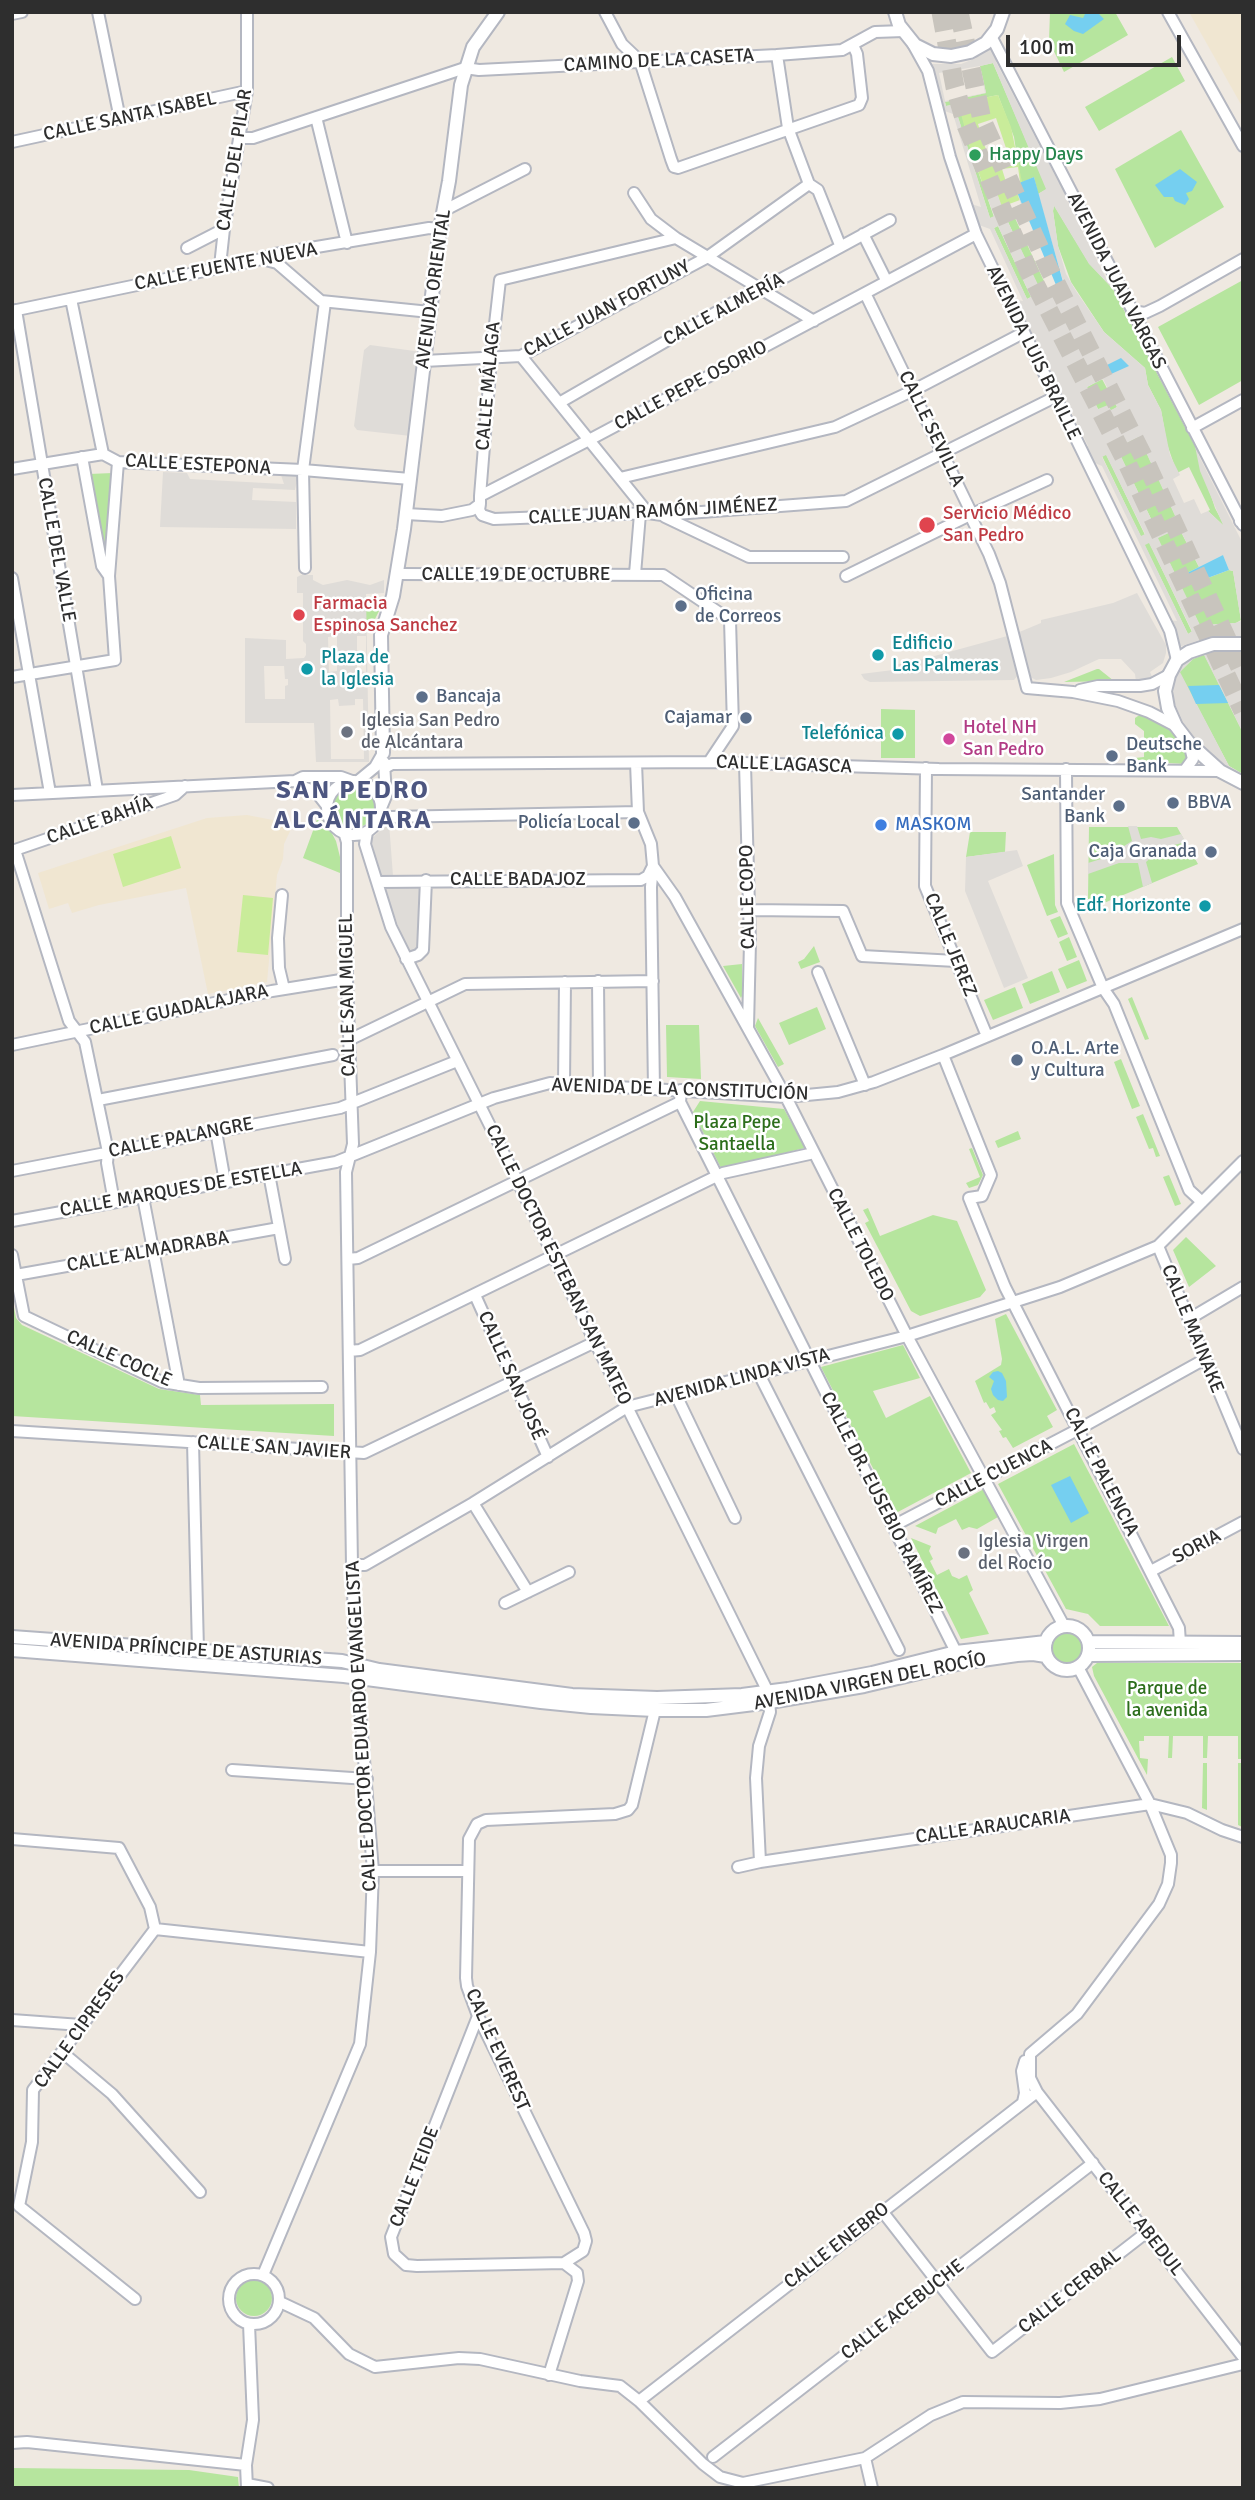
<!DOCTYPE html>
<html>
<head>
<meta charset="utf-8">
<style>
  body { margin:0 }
  #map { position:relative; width:1255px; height:2500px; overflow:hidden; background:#efe9e1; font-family:Signika,sans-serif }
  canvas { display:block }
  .frame { position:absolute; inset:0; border:14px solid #2e2e2e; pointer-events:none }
  .scale { position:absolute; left:1006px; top:35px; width:175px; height:32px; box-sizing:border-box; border:4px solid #2e2e2e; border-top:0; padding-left:9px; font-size:21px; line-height:24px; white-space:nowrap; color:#2e2e2e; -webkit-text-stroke:5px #fff; paint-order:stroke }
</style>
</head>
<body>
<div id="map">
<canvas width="1255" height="2500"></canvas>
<div class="frame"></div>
<div class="scale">100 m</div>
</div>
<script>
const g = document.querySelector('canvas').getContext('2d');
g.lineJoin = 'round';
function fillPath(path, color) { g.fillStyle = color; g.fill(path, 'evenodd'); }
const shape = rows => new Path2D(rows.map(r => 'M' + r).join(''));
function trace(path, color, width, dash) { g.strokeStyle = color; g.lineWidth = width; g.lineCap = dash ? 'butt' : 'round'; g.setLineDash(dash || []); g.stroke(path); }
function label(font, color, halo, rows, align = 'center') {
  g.font = font + ' Signika,sans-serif'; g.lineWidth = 5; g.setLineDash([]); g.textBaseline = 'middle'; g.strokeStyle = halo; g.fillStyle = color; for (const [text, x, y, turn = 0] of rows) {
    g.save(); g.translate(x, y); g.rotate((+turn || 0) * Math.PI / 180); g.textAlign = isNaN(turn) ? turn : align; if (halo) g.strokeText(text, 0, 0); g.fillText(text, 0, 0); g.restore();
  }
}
const education = shape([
  [1189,12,1243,12,1243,108],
  [247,815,273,820,292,827,284,844,283,859,277,875,267,982,208,994,186,888,99,905,72,913,68,903,49,909,38,873,207,818]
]);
const green = shape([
  [1050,12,1115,12,1128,35,1064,72,1049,41],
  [1172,57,1185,81,1099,131,1085,107],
  [993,63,1047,189,1038,194,1034,177,1021,183,1014,137,998,95,959,103,971,151,994,217,990,218,954,105,946,106,945,102,986,93,980,66],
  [1181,130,1224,207,1155,248,1115,169],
  [1054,205,1089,263,1113,289,1195,446,1215,508,1225,527,1208,511,1210,510,1189,467,1177,473,1167,444,1161,410,1148,385,1145,368,1104,332,1071,282,1058,246,1053,211],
  [1015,218,1048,290,1041,293,1008,222],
  [998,226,1031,297,1027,299,994,228],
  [1243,280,1243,380,1199,405,1158,327],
  [1102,379,1117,407,1111,411,1098,409,1087,387],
  [1139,436,1176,517,1155,527,1116,447],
  [1106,454,1145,535,1141,537,1102,456],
  [113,473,109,547,102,547,89,474],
  [1179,528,1199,567,1177,578,1157,538],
  [1149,542,1192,632,1188,634,1144,544],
  [1229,570,1233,571,1241,620,1236,623,1200,626,1181,588],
  [366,602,380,602,382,605,375,619,366,629],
  [1204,654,1243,733,1243,774,1229,766,1179,672,1193,659],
  [1099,669,1114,681,1064,682,1097,669],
  [881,709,915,710,915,758,881,758],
  [1141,714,1162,724,1183,741,1189,758,1185,764,1136,761,1135,758,1144,757,1144,731,1135,724,1135,718],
  '333 807a21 21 0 1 1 42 0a21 21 0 1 1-42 0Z',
  [318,817,328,826,336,841,340,857,340,873,303,858],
  [1089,827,1177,827,1198,864,1087,910,1083,901,1088,897],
  [970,832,1006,832,1005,852,966,857],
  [1054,854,1055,905,1058,912,1047,916,1027,865],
  [1060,916,1068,934,1058,938,1050,920],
  [1069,937,1077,957,1067,961,1059,942],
  [814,946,820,962,801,969,798,962,804,959],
  [1079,960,1087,981,1067,989,1058,969],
  [742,964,742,996,741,998,723,966],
  [1052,971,1060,992,1030,1004,1022,984],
  [1015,987,1023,1008,993,1020,984,1000],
  [1132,997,1149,1039,1145,1040,1128,999],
  [817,1007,826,1029,789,1045,779,1023],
  [758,1018,784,1064,778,1067,755,1026],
  [666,1025,699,1025,701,1079,667,1077],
  [1121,1059,1140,1106,1132,1109,1114,1062],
  [700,1101,784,1109,805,1148,721,1168,693,1112],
  [1143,1114,1160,1156,1156,1157,1153,1148,1149,1149,1136,1117],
  [1018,1131,1021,1139,998,1148,995,1141],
  [972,1148,983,1175,978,1185,969,1188,966,1183,980,1177,969,1149],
  [1169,1175,1181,1204,1175,1206,1163,1177],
  [868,1208,880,1236,933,1215,957,1221,986,1290,980,1297,920,1316,911,1311,865,1223,869,1221,863,1210],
  [1186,1237,1216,1266,1189,1287,1173,1250],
  [12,1297,16,1318,22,1325,159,1389,200,1395,201,1405,334,1404,334,1436,12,1416],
  [1006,1314,1057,1410,1047,1416,1053,1427,1013,1448,1006,1437,1003,1438,999,1431,1002,1430,991,1415,996,1412,994,1407,990,1409,986,1402,984,1403,975,1381,1001,1365,1002,1359,995,1319],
  [903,1345,920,1378,873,1391,886,1418,930,1396,971,1473,896,1513,821,1367],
  [1074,1444,1169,1626,1100,1626,1088,1614,1066,1609,998,1484],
  [984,1489,998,1517,977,1529,969,1527,962,1530,956,1519,938,1528,936,1534,915,1526],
  [911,1538,931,1546,929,1551,933,1559,930,1561,937,1575,949,1569,952,1576,959,1579,967,1575,973,1590,969,1593,989,1634,961,1639],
  '1052 1648a15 15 0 1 1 30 0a15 15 0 1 1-30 0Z',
  [1097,1663,1243,1663,1242,1759,1238,1759,1238,1736,1208,1736,1207,1758,1203,1758,1203,1736,1173,1736,1172,1758,1168,1758,1169,1736,1144,1736,1144,1741,1139,1741,1140,1758,1148,1759,1147,1775,1094,1676,1092,1667],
  [1203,1763,1207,1763,1207,1810,1202,1808],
  [1238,1763,1243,1763,1242,1827,1238,1825],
  '236 2298a18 18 0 1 1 36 0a18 18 0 1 1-36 0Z',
  [12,2468,189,2470,238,2477,239,2488,12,2488]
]);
const pitch = shape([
  [998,95,1011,127,1022,182,1014,185,1020,200,1001,207,997,193,987,196,971,151,958,103],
  [996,118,1010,160,991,166,978,124],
  [1018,167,1020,182,1007,185,1002,169],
  [171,836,181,868,123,887,113,854],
  [243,895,273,898,268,955,237,952]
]);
const plaza = shape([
  [991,47,1000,60,996,62,1059,183,1061,177,1067,189,1065,196,1108,282,1115,284,1200,447,1198,454,1243,544,1243,637,1205,638,1179,647,1167,620,1177,621,1102,466,1090,461,1083,445,1088,446,1067,402,1061,400,1012,299,1023,301,990,229,979,225,971,204,981,207,953,114,942,110,932,64,961,64,974,59],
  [993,63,1046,189,1038,194,1063,281,1042,293,1008,222,1027,213,1016,184,1014,185,1021,204,1004,212,997,193,987,196,994,216,990,218,954,104,946,106,945,102,986,93,980,66],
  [980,66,985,93,945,101,939,73],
  [1054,206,1089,264,1113,289,1195,446,1200,471,1223,525,1208,511,1201,514,1194,499,1184,503,1173,479,1180,475,1170,455,1161,410,1148,385,1145,368,1104,332,1076,291,1066,274,1058,246,1053,211],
  [998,226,1031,297,1027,299,994,228],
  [1103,379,1117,407,1111,410,1108,405,1098,409,1087,387],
  [1139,437,1175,516,1155,527,1117,448],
  [1106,455,1145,534,1141,536,1102,457],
  [1179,528,1199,567,1223,555,1229,570,1233,571,1241,621,1235,623,1200,625,1158,538],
  [1149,543,1192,631,1188,634,1145,545],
  [370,345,422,352,411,436,357,430,354,426,364,350],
  [163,472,187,473,190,479,284,484,281,475,298,476,295,490,253,488,252,500,296,502,296,529,160,527],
  [301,575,313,575,313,580,323,585,347,580,370,585,384,580,384,593,366,594,369,762,316,762,314,723,245,723,245,638,286,640,286,659,304,658,306,655,306,644,303,641,303,593,297,593,297,577],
  [337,636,337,671,329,672,328,637],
  [357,636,366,636,366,672,357,671],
  [264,666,284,666,285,679,288,679,288,685,285,686,285,699,265,699],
  [338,699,339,706,355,705,355,699,363,699,364,759,331,759,330,700],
  [1137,593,1166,645,1166,653,1163,663,1150,672,1153,679,1136,682,1135,674,1121,659,1099,659,1071,672,1051,678,1036,680,1028,676,1017,633,1041,623,1041,620,1113,603],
  [1011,635,1020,673,1014,680,870,682,864,679,861,674,893,670,893,666,897,664,909,663],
  [1224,651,1243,651,1236,652,1243,665,1243,733,1204,655,1193,659,1180,672,1229,766,1243,775,1225,765,1197,742,1186,728,1173,700,1174,681,1177,674,1183,666,1193,659,1201,655],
  [389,823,393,876,380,877,371,839],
  [1128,826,1137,826,1141,839,1151,837,1161,839,1181,834,1186,842,1162,848,1146,862,1152,883,1143,887,1138,863,1119,863,1088,874,1088,863,1117,854,1121,848,1132,841],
  [1017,850,1023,866,988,881,1028,978,1004,988,965,891,966,857],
  [423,884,423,942,413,953,409,953,382,885]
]);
const water = shape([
  [1086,12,1097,12,1104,19,1083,34,1074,31,1065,24,1070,15,1083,18],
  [1180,169,1197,182,1192,191,1186,193,1189,199,1185,205,1175,201,1173,197,1164,197,1155,185],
  [1034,177,1063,282,1056,285,1014,185],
  [1121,358,1129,366,1111,374,1105,366],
  [1223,555,1229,570,1181,588,1177,578],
  [1219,685,1228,703,1196,704,1188,686],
  [998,1371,1002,1373,1006,1381,1007,1397,1003,1401,998,1400,993,1395,991,1389,994,1381,989,1377,993,1372],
  [1070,1476,1089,1513,1071,1523,1051,1485]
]);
const motorwayTunnel = shape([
  [941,12,955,87,966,125,1029,272,1127,463,1243,711],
  [959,12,982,120,1049,269,1142,454,1243,674]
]);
const minor = shape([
  [98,12,120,119],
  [605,12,622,44,640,61,671,159,674,167,678,168,859,105,862,98,857,54,853,45],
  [1168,12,1243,146],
  [12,14,22,12],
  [991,36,1243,525],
  [913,44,928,71,950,157,976,234,1170,631,1177,660],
  [777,55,788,128,809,184,818,190,840,245],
  [316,117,347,243],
  [240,138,253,138,465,68,479,70,777,55,842,50,875,32,904,31],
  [12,142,247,91],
  [634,193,651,219,676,238,814,321],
  [443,211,525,169],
  [863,234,886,280],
  [187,248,224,229],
  [262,259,277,263,321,301,430,312],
  [220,266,224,229,247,91,247,12],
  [865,293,970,510,970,515,989,554,1000,583,1027,688,1073,692,1118,701,1149,712,1176,726],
  [71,299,103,454],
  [16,310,97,790],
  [12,311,262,259,275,254,429,228,440,229],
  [1132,311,1145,313,1160,306,1243,259],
  [521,356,648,513],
  [424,361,521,356,706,258,809,184],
  [559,403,760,287,772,284,890,220],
  [1192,428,1243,400],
  [82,457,102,566,109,576,118,462],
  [12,469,103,454,118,462,303,470,410,479],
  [620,478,835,427,912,391,1023,333],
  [480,496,491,359,500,280,676,238],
  [480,504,479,510,482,515,494,519,648,513,662,515,846,501,1055,397],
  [406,514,442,516,472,510,480,504,480,496,589,440,976,234],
  [665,517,749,557,843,557],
  [305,568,303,470,325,302],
  [397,574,663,575,730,620,733,726,709,762],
  [635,574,640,514],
  [846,576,970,515,1047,480],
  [12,578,50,793],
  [12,677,115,660,109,576],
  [1080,690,1098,686,1140,686,1152,684,1169,675],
  [636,763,638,812,651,844,653,866,651,887,654,1089],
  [745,764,750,942,748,1027],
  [385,768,392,764,709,762,939,769,1220,771],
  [926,768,925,886,987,1036],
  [1066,769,1067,903,1103,988,1114,1004,1189,1190,1202,1202],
  [1185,770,1193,759,1189,743],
  [295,781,303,787,316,792,327,806],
  [358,781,375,767,383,753],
  '327 808a27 27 0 1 1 54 0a27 27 0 1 1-54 0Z',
  [12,795,295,781,303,777,341,777,352,781],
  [381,808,386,796,384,762],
  [377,822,391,817,638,812],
  [367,832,365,844,391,927,518,1182,595,1342,768,1692,770,1712,759,1746,756,1778,760,1862],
  [15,850,69,1021,85,1042,108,1152,107,1163,114,1202],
  [12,851,175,795,185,786],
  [377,882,641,880,648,876,653,866,675,897,786,1097,907,1336,1064,1626],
  [282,895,278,938,279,968,284,989],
  [748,910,843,911,862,956,956,961],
  [406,959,418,955,423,950,426,880],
  [818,972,865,1085],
  [598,981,599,1086],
  [349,1040,465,984,653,981],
  [12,1045,272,991,347,979],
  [943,1055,991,1175,982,1196,969,1198,1005,1287,1179,1628,1180,1643],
  [564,1084,565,982],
  [681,1090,680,1102,956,1652],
  [98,1100,333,1055],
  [216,1131,225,1182],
  [12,1171,340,1108,457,1061],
  [269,1174,285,1259],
  [143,1197,179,1385],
  [12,1221,336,1162,494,1098,550,1083,786,1097,838,1092,874,1082,943,1055,1243,929],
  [1158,1246,1243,1449],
  [12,1255,24,1316,162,1382,199,1388,322,1387],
  [348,1259,358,1258,680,1102],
  [16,1275,279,1228],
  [475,1295,548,1457],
  [1189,1319,1243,1287],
  [349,1351,360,1350,723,1173,814,1153],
  [759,1374,899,1650],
  [676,1395,735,1518],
  [12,1431,364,1453,595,1342],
  [193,1442,198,1650],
  [473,1503,528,1592],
  [893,1526,1079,1429,1205,1359],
  [352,1565,365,1565,473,1503,627,1407,907,1336,1060,1287,1158,1246,1243,1161],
  [1151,1571,1243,1522],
  [505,1603,569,1572],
  [1078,1667,1150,1804,1171,1855,1171,1863,1168,1884,1159,1904,1077,2014,1030,2054,1030,2078,1037,2092,1243,2357],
  [232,1770,367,1779],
  [12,1839,119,1848,150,1907,155,1929],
  [738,1867,760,1862,1150,1804,1187,1813,1222,1830,1243,1837],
  [373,1871,468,1871],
  [478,2016,391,2237,394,2254,406,2265,417,2266,564,2263,583,2251,586,2241,584,2233,478,2016,467,1986,466,1978,469,1839,477,1824,486,1820,615,1814,628,1810,632,1805,655,1710],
  [12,2020,81,2025],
  [62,2052,112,2094,200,2192],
  [1023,2102,1025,2093,1022,2071,1025,2061],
  [882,2211,992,2352,1147,2232],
  '229 2299a25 25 0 1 1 50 0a25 25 0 1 1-50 0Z',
  [263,2275,360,2044,370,1952,373,1871,355,1647,352,1565,346,1172,353,1144,347,979,347,842,344,832],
  [135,2299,19,2206,32,2142,33,2090,155,1929,370,1952],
  [280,2302,314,2318,349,2354,375,2367,459,2358,480,2359,580,2381,620,2386,639,2401,703,2464,720,2477,743,2483,865,2458,931,2415,963,2402,1060,2403,1100,2399,1243,2364],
  [549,2375,578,2281,577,2273,564,2263],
  [639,2401,1037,2092],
  [12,2443,27,2442,246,2465],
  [713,2457,1093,2163],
  [865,2458,872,2488],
  [247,2484,268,2488],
  [247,2488,246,2465,253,2420,249,2324]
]);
const tertiary = shape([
  [895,12,899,25,915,45,933,54,951,56,970,52,986,43,997,29,1003,12],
  [1241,521,1243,522],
  [1243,644,1213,644,1189,652,1177,660,1169,675,1165,691,1168,708,1176,726,1189,743,1220,771,1243,783],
  [383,753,381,635,393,596,404,529,440,229,449,181,461,85,473,47,498,12],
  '1045 1648a22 22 0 1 1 44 0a22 22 0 1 1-44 0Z',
  [12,1637,342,1661,379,1670,572,1695,657,1698,742,1695,788,1689,872,1673,956,1652,1046,1642],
  [1089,1642,1243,1643],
  [12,1650,344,1676,541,1702,591,1707,655,1710,706,1710,770,1702,864,1686,961,1663,1017,1655,1033,1654,1046,1656],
  [1089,1655,1243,1654]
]);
const markers = [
  [975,155,7,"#2e9e5b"],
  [927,525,9,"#e0444e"],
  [681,606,7,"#5c6f8a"],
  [299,615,7,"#e0444e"],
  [878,655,7,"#0f9aa8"],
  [307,669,7,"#0f9aa8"],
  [422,697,7,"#5c6f8a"],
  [746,718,7,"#5c6f8a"],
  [347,732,7,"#6b7280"],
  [898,734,7,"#0f9aa8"],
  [949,739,7,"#d1479c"],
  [1112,756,7,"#5c6f8a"],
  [1173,803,7,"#5c6f8a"],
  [1119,806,7,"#5c6f8a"],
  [634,823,7,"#5c6f8a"],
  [881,825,7,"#3f7fe0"],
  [1211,852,7,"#5c6f8a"],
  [1205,906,7,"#0f9aa8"],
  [1017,1060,7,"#5c6f8a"],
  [964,1553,7,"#6b7280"]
];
const streetNames = [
  ["CAMINO DE LA CASETA",659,61,-3],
  ["CALLE SANTA ISABEL",130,117,-12],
  ["CALLE DEL PILAR",235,160,-81],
  ["CALLE FUENTE NUEVA",226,267,-11],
  ["AVENIDA JUAN VARGAS",1116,281,63],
  ["AVENIDA ORIENTAL",434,289,-82],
  ["CALLE JUAN FORTUNY",607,309,-28],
  ["CALLE ALMERÍA",724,310,-28],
  ["AVENIDA LUIS BRAILLE",1033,353,64],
  ["CALLE MÁLAGA",489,386,-85],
  ["CALLE PEPE OSORIO",691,386,-28],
  ["CALLE SEVILLA",931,429,64],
  ["CALLE ESTEPONA",198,465,3],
  ["CALLE JUAN RAMÓN JIMÉNEZ",653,512,-3],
  ["CALLE DEL VALLE",56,550,80],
  ["CALLE 19 DE OCTUBRE",516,575],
  ["CALLE LAGASCA",784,765,2],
  ["CALLE BAHÍA",100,821,-19],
  ["CALLE BADAJOZ",518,880],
  ["CALLE COPO",748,897,-91],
  ["CALLE JEREZ",950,945,68],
  ["CALLE SAN MIGUEL",348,995,-91],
  ["CALLE GUADALAJARA",179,1010,-12],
  ["AVENIDA DE LA CONSTITUCIÓN",680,1090,2],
  ["CALLE PALANGRE",181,1138,-11],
  ["CALLE MARQUES DE ESTELLA",181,1190,-10],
  ["CALLE TOLEDO",860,1245,63],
  ["CALLE ALMADRABA",148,1252,-10],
  ["CALLE DOCTOR ESTEBAN SAN MATEO",558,1265,64],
  ["CALLE MAINAKE",1192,1329,68],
  ["CALLE COCLE",119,1359,24],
  ["CALLE SAN JOSÉ",511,1376,66],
  ["AVENIDA LINDA VISTA",742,1378,-15],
  ["CALLE SAN JAVIER",274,1448,4],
  ["CALLE PALENCIA",1101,1472,63],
  ["CALLE CUENCA",994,1474,-27],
  ["CALLE DR. EUSEBIO RAMÍREZ",881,1503,63],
  ["SORIA",1197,1547,-28],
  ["AVENIDA PRÍNCIPE DE ASTURIAS",186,1650,4],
  ["AVENIDA VIRGEN DEL ROCÍO",870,1682,-11],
  ["CALLE DOCTOR EDUARDO EVANGELISTA",362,1726,-93],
  ["CALLE ARAUCARIA",993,1827,-8],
  ["CALLE CIPRESES",80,2030,-54],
  ["CALLE EVEREST",497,2050,66],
  ["CALLE TEIDE",415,2177,-69],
  ["CALLE ABEDUL",1140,2224,52],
  ["CALLE ENEBRO",837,2246,-38],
  ["CALLE CERBAL",1070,2292,-38],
  ["CALLE ACEBUCHE",903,2310,-38]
];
const leisureNames = [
  ["Happy Days",989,155]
];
const healthNames = [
  ["Servicio Médico",943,514],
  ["San Pedro",943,536],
  ["Farmacia",313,604],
  ["Espinosa Sanchez",313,626]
];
const serviceNames = [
  ["Oficina",695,595],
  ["de Correos",695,617],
  ["Bancaja",436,697],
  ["Cajamar",732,718,"right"],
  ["Deutsche",1126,745],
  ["Bank",1126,767],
  ["Santander",1105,795,"right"],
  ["Bank",1105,817,"right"],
  ["BBVA",1187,803],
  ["Policía Local",620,823,"right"],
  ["Caja Granada",1197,852,"right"],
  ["O.A.L. Arte",1031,1049],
  ["y Cultura",1031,1071]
];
const cultureNames = [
  ["Edificio",892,644],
  ["Las Palmeras",892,666],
  ["Plaza de",321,658],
  ["la Iglesia",321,680],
  ["Telefónica",884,734,"right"],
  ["Edf. Horizonte",1191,906,"right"]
];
const worshipNames = [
  ["Iglesia San Pedro",361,721],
  ["de Alcántara",361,743],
  ["Iglesia Virgen",978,1542],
  ["del Rocío",978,1564]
];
const hotelNames = [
  ["Hotel NH",963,728],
  ["San Pedro",963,750]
];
const shopNames = [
  ["MASKOM",895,825]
];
const parkNames = [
  ["Plaza Pepe",737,1123],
  ["Santaella",737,1145],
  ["Parque de",1167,1689],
  ["la avenida",1167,1711]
];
const districtNames = [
  ["SAN PEDRO",353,791],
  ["ALCÁNTARA",353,821]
];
fillPath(education, '#f0e6d1');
fillPath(green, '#b6e59e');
fillPath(pitch, '#c9ec9a');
fillPath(plaza, '#dfdcd8');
fillPath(water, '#75cff0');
trace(motorwayTunnel, '#c8c4bd', 19, [19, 10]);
trace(minor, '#b4b7c1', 14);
trace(tertiary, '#b4b7c1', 16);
trace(minor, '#fff', 10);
trace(tertiary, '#fff', 12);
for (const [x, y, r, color] of markers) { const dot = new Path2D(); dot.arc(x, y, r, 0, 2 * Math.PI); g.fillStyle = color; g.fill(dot); trace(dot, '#fff', 2.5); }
label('19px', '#2e2e2e', '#fff', streetNames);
label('19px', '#27864d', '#fff', leisureNames, 'left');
label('19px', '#be3a42', '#fff', healthNames, 'left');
label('19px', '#4e5e75', '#fff', serviceNames, 'left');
label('19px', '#0d838f', '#fff', cultureNames, 'left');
label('19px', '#5b616d', '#fff', worshipNames, 'left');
label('19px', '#b23c85', '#fff', hotelNames, 'left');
label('19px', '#366cbe', '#fff', shopNames, 'left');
label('19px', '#2c6e1b', '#fff', parkNames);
g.letterSpacing = '2px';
label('bold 26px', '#4d5680', '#fff', districtNames);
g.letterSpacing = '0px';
</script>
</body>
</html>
